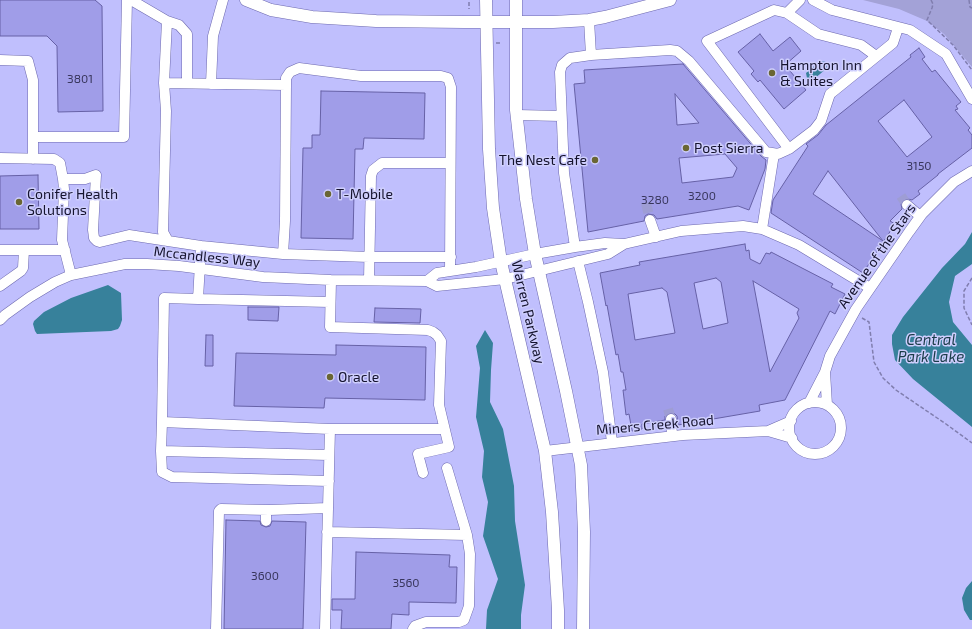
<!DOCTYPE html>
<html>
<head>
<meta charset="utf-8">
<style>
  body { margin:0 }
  canvas { display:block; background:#c0bffd }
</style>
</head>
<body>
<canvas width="972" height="629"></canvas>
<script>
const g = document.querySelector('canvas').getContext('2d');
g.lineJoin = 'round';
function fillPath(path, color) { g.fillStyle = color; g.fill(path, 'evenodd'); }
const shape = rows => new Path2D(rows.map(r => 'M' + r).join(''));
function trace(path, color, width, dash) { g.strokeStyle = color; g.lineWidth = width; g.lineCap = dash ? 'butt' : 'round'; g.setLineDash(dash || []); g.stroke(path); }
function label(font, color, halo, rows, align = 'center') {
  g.font = font + ' "Exo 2",sans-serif'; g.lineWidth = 3; g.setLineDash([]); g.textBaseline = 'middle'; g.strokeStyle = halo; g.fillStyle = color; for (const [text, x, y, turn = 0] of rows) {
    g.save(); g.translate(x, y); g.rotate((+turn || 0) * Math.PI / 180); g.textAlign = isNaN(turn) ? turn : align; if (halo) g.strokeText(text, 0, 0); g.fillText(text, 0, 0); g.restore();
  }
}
const green = shape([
  [863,0,972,0,972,67,944,34,927,21,899,9]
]);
const water = shape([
  [820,61,826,62,827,68,813,80,807,78,806,73],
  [972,232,972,264,955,276,949,302,953,322,972,345,972,427,913,379,895,360,892,344,892,335,903,317,942,268,965,244],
  [108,285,121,293,122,320,120,326,118,329,111,331,37,334,35,331,33,324,34,321,44,312,71,298],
  [485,330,493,343,491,370,490,402,503,429,514,486,515,521,525,585,521,615,521,629,486,629,487,610,498,579,483,536,488,502,482,477,484,451,476,417,480,368,476,346],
  [972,581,972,620,970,620,964,610,962,598,966,588]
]);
const building = shape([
  [0,0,95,0,102,6,103,111,58,112,57,46,47,36,0,36,0,0],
  [760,34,773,51,790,37,801,51,785,65,806,90,784,109,760,80,758,82,751,74,754,71,738,52,760,34],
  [919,48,925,57,922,59,932,72,935,70,961,102,956,106,958,109,955,110,970,128,968,130,972,135,972,148,938,174,938,175,918,191,920,194,912,200,908,199,902,201,901,204,902,209,890,221,895,224,863,273,771,213,773,200,808,146,806,144,818,135,826,125,911,57,910,55,919,48],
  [904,100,932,137,907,157,878,121,904,100],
  [828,171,883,241,813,194,828,171],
  [683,64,761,156,766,160,765,169,749,210,738,206,657,219,654,215,648,214,645,216,644,221,588,232,574,84,585,83,584,70,683,64],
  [675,94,699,123,677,125,675,94],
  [725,154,737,168,733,177,682,183,679,158,725,154],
  [321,91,425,93,424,139,364,138,363,149,355,149,353,239,301,238,303,148,312,148,312,135,320,135,321,91],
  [38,175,39,229,0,229,0,176,38,175],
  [745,244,746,251,749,250,750,259,760,264,766,253,770,254,771,252,833,284,831,287,845,294,835,314,830,311,785,400,759,405,760,411,678,425,677,416,674,413,670,413,665,416,665,420,642,424,642,429,632,431,629,414,626,415,623,390,626,390,623,372,621,372,618,354,616,355,607,305,606,306,600,273,640,265,639,262,745,244],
  [716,278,721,282,728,323,703,329,694,283,716,278],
  [753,281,799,309,797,313,799,318,770,372,753,281],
  [662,288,667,292,675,333,635,340,628,294,662,288],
  [248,307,279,307,278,321,248,320,248,307],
  [375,308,421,309,420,323,374,322,375,308],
  [206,335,213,335,213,366,205,366,206,335],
  [336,345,426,347,425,400,325,398,324,408,234,406,236,353,336,355,336,345],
  [226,520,260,521,261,525,266,527,270,526,272,521,306,522,303,629,224,629,226,520],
  [356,552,450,555,449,567,457,567,456,603,409,602,409,615,392,614,391,629,341,629,342,610,332,610,332,599,355,599,356,552]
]);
const minorTunnel = shape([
  [901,196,907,205],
  [646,203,650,220],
  [668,409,671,419]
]);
const path = shape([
  [931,0,933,4,932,8,927,20,953,45,972,70],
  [969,0,970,7,972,8],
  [469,2,469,9],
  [496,43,502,43],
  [972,278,964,291,964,308,972,325],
  [862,318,869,322,874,362,883,378,896,390,946,424,972,443]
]);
const minor = shape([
  [131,0,167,21,164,83],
  [800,0,787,13,774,10,707,41,789,149,814,130,821,121,830,94,893,43,898,28],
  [813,0,832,10,910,30,946,54,972,99],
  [787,13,818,34,861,45,876,56],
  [167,21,179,25,187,34,187,83],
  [591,55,670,50,677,51,689,61,766,152,778,154,789,149],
  [0,60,28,61,33,80,33,137,124,137,127,0],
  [211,84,213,36,223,0],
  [517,115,561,116],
  [33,137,33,159],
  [0,158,54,159,60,163,63,179,64,189,62,240,71,275],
  [63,179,85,179,96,175,93,230,94,238,97,241,100,242,129,235,168,241],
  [907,205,920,216],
  [650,220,656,237],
  [762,229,774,154],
  [201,246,283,254,369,257,451,257],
  [575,247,564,173,560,72,562,65,570,58,591,55,589,20],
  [0,250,65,250],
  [283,254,285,221,286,85],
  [578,261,588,302,603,372,612,442],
  [331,280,330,327,428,330,433,332,437,335,441,341,439,405,449,447,418,454,423,473],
  [369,280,371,176,373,170,382,163,450,163],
  [427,281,437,273,476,267,535,254,575,247,605,243,624,244,681,231,743,226,762,229,799,245,870,288],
  [0,286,21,271,23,268,24,250],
  [198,299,330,302],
  [0,320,5,315,30,297,55,282,71,275,125,264,147,264,179,266,263,277,331,280,427,281,437,286,505,279,608,254,624,244],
  [825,372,827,405],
  '789 428a26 26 0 1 1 52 0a26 26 0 1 1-52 0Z',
  [809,403,825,372,830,356,856,309,909,232,922,214,954,182,972,171],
  [671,419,672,436],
  [162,422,161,451,329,455],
  [330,429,444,429],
  [768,431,791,421],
  [161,451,162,472,172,477,329,481],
  [545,451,683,435,768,431,792,438],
  [266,510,266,521],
  [327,532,467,535],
  [216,629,219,511,221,509,269,510,328,508],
  [325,629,330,429,162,422,164,298,198,299,201,246,168,241,163,232,166,111,164,83,286,85,286,78,290,72,299,68,361,76,441,76,448,78,451,87,450,271],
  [413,629,415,626,426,622,459,622,464,620,469,606,470,554,467,535,447,468]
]);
const major = shape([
  [246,0,271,10,312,17,376,21,464,22,553,22,589,20,605,17,670,0],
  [486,0,489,149,493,208,501,262,545,451,552,512,558,610,558,629],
  [516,0,516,110,526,199,535,254,566,391,581,465,584,532,583,629]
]);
const markers = [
  [772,73,4,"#6a6633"],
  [686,148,4,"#6a6633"],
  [595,160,4,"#6a6633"],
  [328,194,4,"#6a6633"],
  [19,202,4,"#6a6633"],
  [330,377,4,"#6a6633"]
];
const numberNames = [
  ["3801",80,79],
  ["3150",919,166],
  ["3200",702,196],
  ["3280",655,200],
  ["3600",265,576],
  ["3560",406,583]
];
const poiNames = [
  ["Hampton Inn",780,65],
  ["& Suites",780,81],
  ["Post Sierra",694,148],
  ["The Nest Cafe",587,160,"right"],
  ["Conifer Health",27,194],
  ["Solutions",27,210],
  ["T-Mobile",336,194],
  ["Oracle",338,377]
];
const streetNames = [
  ["Avenue of the Stars",877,256,-55],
  ["Mccandless Way",207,257,6],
  ["Warren Parkway",528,312,77],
  ["Miners Creek Road",655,425,-5]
];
const waterNames = [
  ["Central",931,340],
  ["Park Lake",931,357]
];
fillPath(green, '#a3a2d7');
fillPath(water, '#37819b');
fillPath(building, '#a09de8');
trace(building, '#6661a6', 1);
trace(minorTunnel, '#9e9dd4', 10, [10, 5]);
trace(minor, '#6d69af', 11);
trace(major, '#6d69af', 13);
trace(path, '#807eaf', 1.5, [4, 2]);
trace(minor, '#fff', 10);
trace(major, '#fff', 12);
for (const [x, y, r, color] of markers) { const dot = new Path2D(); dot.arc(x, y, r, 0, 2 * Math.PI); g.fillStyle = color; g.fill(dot); trace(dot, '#cecefd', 1.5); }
label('12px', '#38365c', null, numberNames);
label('14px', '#15132e', '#cecefd', poiNames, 'left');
label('14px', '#15132e', '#cecefd', streetNames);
label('italic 15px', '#1a3c49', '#cecefd', waterNames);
</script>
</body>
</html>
